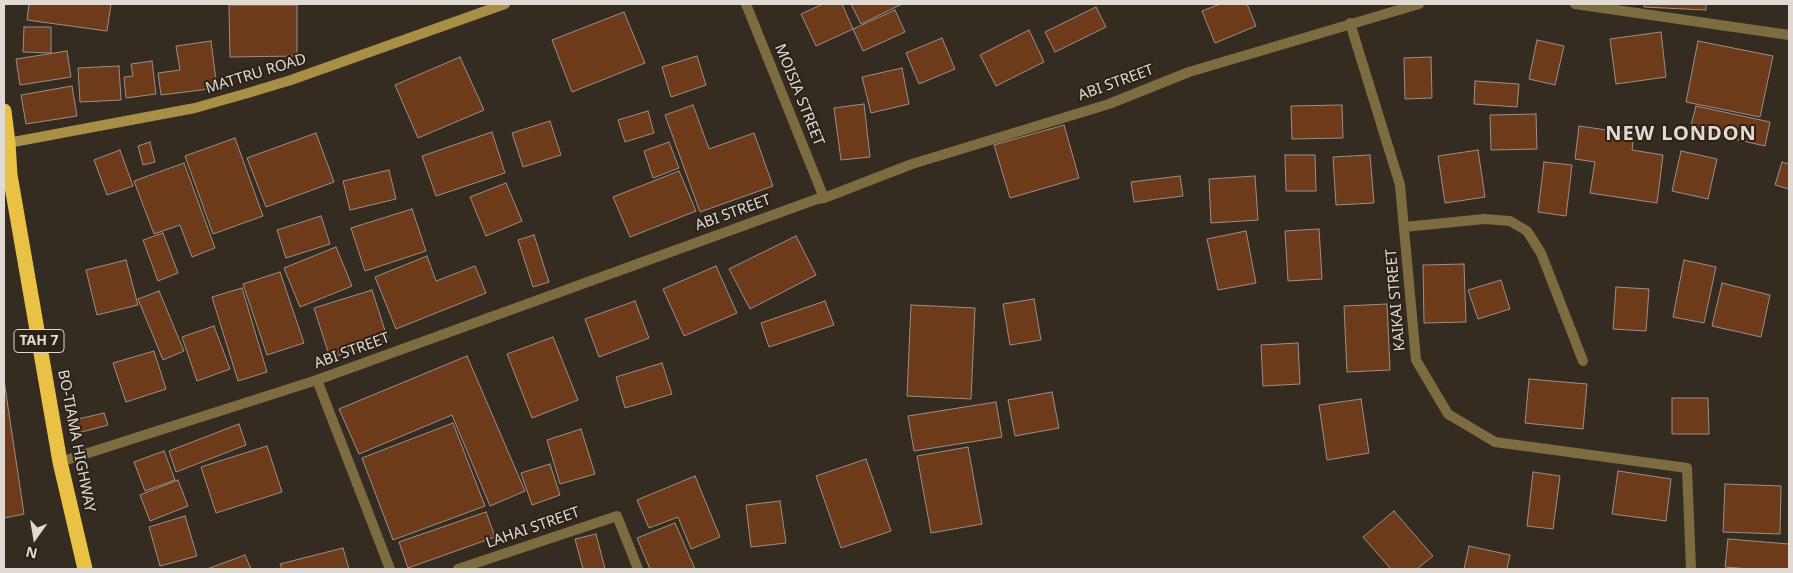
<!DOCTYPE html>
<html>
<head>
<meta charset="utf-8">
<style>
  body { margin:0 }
  #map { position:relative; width:1793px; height:573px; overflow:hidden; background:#352c21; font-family:"Noto Sans",sans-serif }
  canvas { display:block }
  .frame { position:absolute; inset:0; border:5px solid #e0dad3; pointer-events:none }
  .north { position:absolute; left:10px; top:513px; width:50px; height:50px; -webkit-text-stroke:4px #2b2218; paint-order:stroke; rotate:193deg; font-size:14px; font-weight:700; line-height:20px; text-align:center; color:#e0dad3 }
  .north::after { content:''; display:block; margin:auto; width:18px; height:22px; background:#e0dad3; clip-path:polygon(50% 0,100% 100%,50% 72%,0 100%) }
</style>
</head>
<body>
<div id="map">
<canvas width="1793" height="573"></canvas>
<div class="frame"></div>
<div class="north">N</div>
</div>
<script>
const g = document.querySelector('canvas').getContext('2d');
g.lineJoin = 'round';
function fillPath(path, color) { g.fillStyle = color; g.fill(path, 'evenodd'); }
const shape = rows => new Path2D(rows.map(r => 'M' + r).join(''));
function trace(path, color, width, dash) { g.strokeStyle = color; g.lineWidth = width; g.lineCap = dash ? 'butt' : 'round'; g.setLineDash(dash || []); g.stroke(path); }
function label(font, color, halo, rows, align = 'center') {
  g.font = font + ' "Noto Sans",sans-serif'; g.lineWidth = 4; g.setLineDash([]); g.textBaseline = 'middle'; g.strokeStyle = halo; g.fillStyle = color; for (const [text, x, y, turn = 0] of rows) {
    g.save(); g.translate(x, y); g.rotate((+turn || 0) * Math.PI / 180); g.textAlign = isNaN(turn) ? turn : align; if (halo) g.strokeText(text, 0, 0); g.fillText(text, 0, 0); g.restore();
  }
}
const building = shape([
  [29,4,111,4,107,31,27,20,29,4],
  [823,4,842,4,853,29,816,46,801,14,823,4],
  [851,4,902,4,861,24,851,4],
  [1220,4,1247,4,1256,26,1215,43,1202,11,1220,4],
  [1644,4,1706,4,1706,10,1644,7,1644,4],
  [229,5,297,5,297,56,230,57,229,5],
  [1096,7,1106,27,1055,52,1045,32,1096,7],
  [895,10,905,32,863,51,853,29,895,10],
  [624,12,645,63,572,92,552,40,624,12],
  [24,27,51,27,51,53,23,52,24,27],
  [1029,30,1044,62,996,86,980,55,1029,30],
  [1661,32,1666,77,1616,84,1610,39,1661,32],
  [942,38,955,69,919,84,906,53,942,38],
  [1537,40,1564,46,1555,85,1529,79,1537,40],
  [211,41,217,88,161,95,158,73,180,70,176,46,211,41],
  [1698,41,1773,56,1760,117,1686,102,1698,41],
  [67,51,71,77,20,85,16,59,67,51],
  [697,56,706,85,671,97,662,67,697,56],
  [460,57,484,110,418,138,395,85,460,57],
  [1431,57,1432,98,1405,99,1404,58,1431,57],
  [152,61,156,94,126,98,124,77,133,76,131,64,152,61],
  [119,66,121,100,80,102,78,68,119,66],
  [902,68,909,104,871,113,862,77,902,68],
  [1475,81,1519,84,1517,107,1474,104,1475,81],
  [72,86,77,116,26,124,21,95,72,86],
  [864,104,870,157,841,160,834,108,864,104],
  [693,105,709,149,754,133,773,186,700,212,665,115,693,105],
  [1342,105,1343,138,1292,139,1291,106,1342,105],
  [1696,106,1770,122,1765,146,1690,129,1696,106],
  [648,111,654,133,625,142,618,120,648,111],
  [1536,114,1537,149,1491,150,1490,115,1536,114],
  [550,121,561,155,523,167,512,133,550,121],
  [1064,125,1079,178,1010,198,994,145,1064,125],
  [1579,126,1634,134,1632,150,1663,155,1657,203,1590,193,1595,162,1575,159,1579,126],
  [492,132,505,173,436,196,422,156,492,132],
  [316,133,334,182,266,207,247,158,316,133],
  [235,138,263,216,213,234,185,156,235,138],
  [150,142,155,162,143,165,138,146,150,142],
  [669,142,679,168,653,178,644,151,669,142],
  [120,150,133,186,107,195,94,160,120,150],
  [1478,150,1485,197,1445,203,1438,156,1478,150],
  [1681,151,1717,159,1708,199,1672,191,1681,151],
  [1285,155,1315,155,1316,191,1286,191,1285,155],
  [1370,155,1374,203,1336,205,1333,157,1370,155],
  [1544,162,1572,165,1566,216,1538,212,1544,162],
  [1782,162,1789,164,1789,189,1775,185,1782,162],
  [184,163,215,248,192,257,180,225,154,234,134,181,184,163],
  [389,170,396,199,350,210,343,181,389,170],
  [679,171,696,211,630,237,613,197,679,171],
  [1180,176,1183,196,1134,202,1131,182,1180,176],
  [1255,176,1258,220,1211,223,1209,179,1255,176],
  [506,183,522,221,486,236,470,197,506,183],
  [412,209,426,251,365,271,351,228,412,209],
  [321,216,330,244,286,258,277,230,321,216],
  [1319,229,1322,279,1288,281,1285,231,1319,229],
  [1246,231,1256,283,1218,290,1207,239,1246,231],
  [163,233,178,273,158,281,143,240,163,233],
  [534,235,549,282,533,287,518,240,534,235],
  [796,236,816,275,750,309,729,269,796,236],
  [336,247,352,286,300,307,284,268,336,247],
  [427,256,436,281,475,266,486,293,396,329,375,277,427,256],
  [126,260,138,305,97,315,86,270,126,260],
  [1684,260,1716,267,1704,323,1673,317,1684,260],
  [1464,264,1466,322,1424,323,1423,265,1464,264],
  [716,266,737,313,684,336,663,289,716,266],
  [280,272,304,343,267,355,243,284,280,272],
  [1501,280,1510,309,1478,319,1468,290,1501,280],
  [1722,283,1770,295,1761,337,1712,326,1722,283],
  [1616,287,1649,289,1646,331,1613,329,1616,287],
  [242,288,267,372,238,381,212,297,242,288],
  [372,290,388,340,330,358,314,308,372,290],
  [159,291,184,351,163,360,138,299,159,291],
  [1034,299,1041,340,1010,345,1003,304,1034,299],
  [635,301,649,338,599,357,585,319,635,301],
  [825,301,834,325,769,347,761,323,825,301],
  [1387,304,1390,370,1347,372,1344,306,1387,304],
  [911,305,975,308,971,399,907,396,911,305],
  [214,326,230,369,197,381,182,337,214,326],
  [553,337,578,400,532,418,507,354,553,337],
  [1298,343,1300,384,1263,386,1261,345,1298,343],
  [154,351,166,389,126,402,113,363,154,351],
  [467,356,525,491,490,506,452,415,359,454,339,409,467,356],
  [662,363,672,394,625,408,616,377,662,363],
  [1529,379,1587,384,1583,429,1525,423,1529,379],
  [4,380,24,514,4,518,4,380],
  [1052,392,1059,428,1015,436,1008,400,1052,392],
  [1672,398,1708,398,1709,434,1672,434,1672,398],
  [1361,399,1369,453,1327,460,1319,405,1361,399],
  [996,402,1002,437,914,451,908,416,996,402],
  [104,413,108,425,78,433,74,420,104,413],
  [453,423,485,506,393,540,362,458,453,423],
  [239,424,246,445,176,472,169,451,239,424],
  [581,429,595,474,560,484,547,440,581,429],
  [267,446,282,492,216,513,201,467,267,446],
  [968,447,982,524,931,533,917,456,968,447],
  [164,451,175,480,145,491,134,462,164,451],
  [866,459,891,531,841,548,816,476,866,459],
  [550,464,560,495,532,505,521,473,550,464],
  [1618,471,1671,479,1666,521,1612,514,1618,471],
  [1533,472,1560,476,1553,529,1527,526,1533,472],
  [695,476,720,537,691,549,678,517,649,528,637,500,695,476],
  [178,480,188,506,150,521,140,495,178,480],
  [1725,484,1781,486,1780,534,1723,532,1725,484],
  [780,501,786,543,751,547,746,505,780,501],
  [1394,511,1433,556,1417,569,1391,569,1363,537,1394,511],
  [486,512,495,537,408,568,399,542,486,512],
  [185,516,197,556,160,566,149,527,185,516],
  [675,523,695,569,650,569,637,538,675,523],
  [596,534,605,569,583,569,575,539,596,534],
  [1728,539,1789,544,1789,569,1750,569,1725,567,1728,539],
  [1469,546,1510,555,1507,569,1464,569,1469,546],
  [343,548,349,569,282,569,280,564,343,548],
  [245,555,251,569,207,569,245,555]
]);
const lane = shape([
  [1404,227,1484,219,1510,221,1527,231,1541,253,1583,361]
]);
const street = shape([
  [746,4,824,198],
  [1575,4,1789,35],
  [1350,23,1400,185,1416,360,1448,414,1495,442,1687,468,1691,569],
  [317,380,390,569],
  [60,462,317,380,817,199,824,198,912,164,1109,104,1189,72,1419,4],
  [458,569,617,516,638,569]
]);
const secondary = shape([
  [8,143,195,108,248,93,291,80,505,4]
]);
const highway = shape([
  [4,111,8,143,10,175,60,462,85,569]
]);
const shields = [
  [39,341,50]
];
const shieldNames = [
  ["TAH 7",39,341]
];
const streetNames = [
  ["MATTRU ROAD",256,74,-17],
  ["ABI STREET",1116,83,-20],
  ["MOISIA STREET",799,95,68],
  ["ABI STREET",733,213,-20],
  ["KAIKAI STREET",1396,300,-95],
  ["ABI STREET",352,351,-20],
  ["BO-TIAMA HIGHWAY",76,441,79],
  ["LAHAI STREET",533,528,-19]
];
const districtNames = [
  ["NEW LONDON",1681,134]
];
fillPath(building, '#6e3b1a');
trace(building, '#9d8e85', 1);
trace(lane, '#7c6c40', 10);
trace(street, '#7c6c40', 10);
trace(secondary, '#a88f45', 10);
trace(highway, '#e9c145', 15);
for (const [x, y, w] of shields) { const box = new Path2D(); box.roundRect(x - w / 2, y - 11.5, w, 23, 4); g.fillStyle = '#2b2218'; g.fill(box); trace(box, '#e0dad3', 1); }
label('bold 14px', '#e0dad3', null, shieldNames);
label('15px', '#e0dad3', '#2b2218', streetNames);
g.letterSpacing = '1px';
label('bold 20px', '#e0dad3', '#2b2218', districtNames);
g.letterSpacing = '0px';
</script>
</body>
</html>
